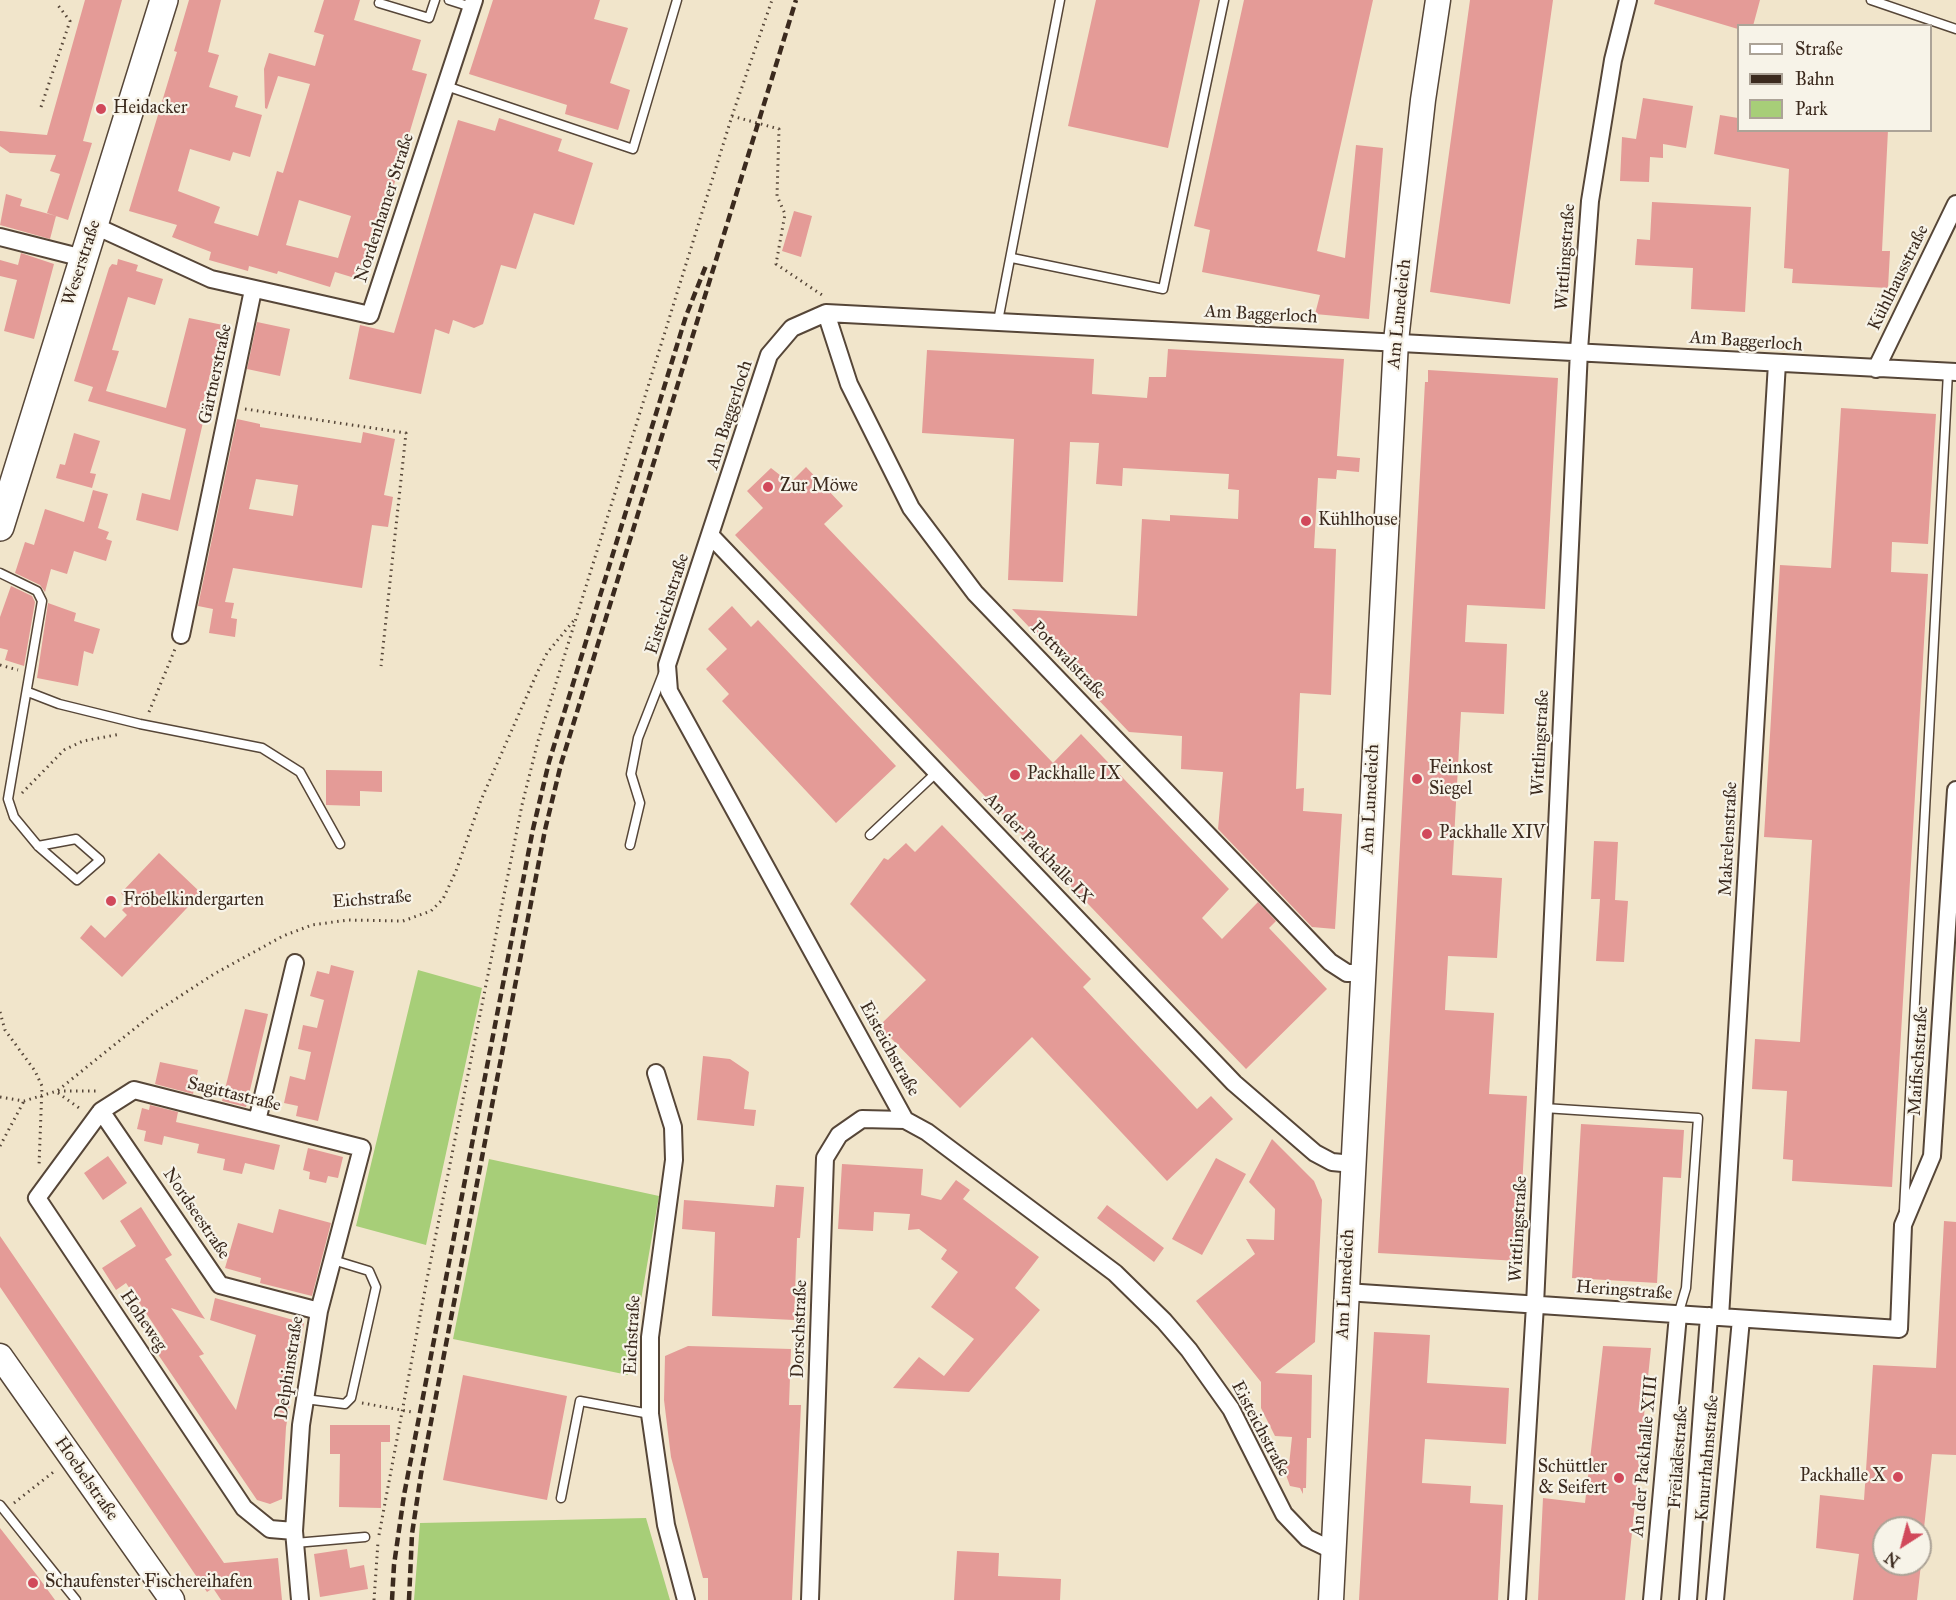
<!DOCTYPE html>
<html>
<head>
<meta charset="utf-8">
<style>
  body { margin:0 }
  #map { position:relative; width:1956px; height:1600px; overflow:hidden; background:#f1e5cb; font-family:"IM FELL Great Primer",serif }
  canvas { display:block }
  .legend { position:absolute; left:1737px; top:24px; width:195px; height:108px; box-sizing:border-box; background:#f7f3e8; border:2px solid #aca397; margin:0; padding:8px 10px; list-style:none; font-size:18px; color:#3b2a1e }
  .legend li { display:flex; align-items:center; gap:12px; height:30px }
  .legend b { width:30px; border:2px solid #aca397 }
  .north { position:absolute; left:1872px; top:1516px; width:60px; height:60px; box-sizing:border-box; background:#f7f3e8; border:2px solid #aca397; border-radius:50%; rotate:216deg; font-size:16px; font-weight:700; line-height:24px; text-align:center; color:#3b2a1e }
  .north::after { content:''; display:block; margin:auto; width:21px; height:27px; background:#d1495b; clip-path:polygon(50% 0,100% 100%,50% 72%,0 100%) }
</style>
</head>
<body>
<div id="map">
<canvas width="1956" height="1600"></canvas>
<ul class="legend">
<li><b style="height:8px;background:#fff"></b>Straße</li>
<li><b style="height:8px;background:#3b2a1e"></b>Bahn</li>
<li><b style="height:16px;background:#a7ce78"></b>Park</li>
</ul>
<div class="north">N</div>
</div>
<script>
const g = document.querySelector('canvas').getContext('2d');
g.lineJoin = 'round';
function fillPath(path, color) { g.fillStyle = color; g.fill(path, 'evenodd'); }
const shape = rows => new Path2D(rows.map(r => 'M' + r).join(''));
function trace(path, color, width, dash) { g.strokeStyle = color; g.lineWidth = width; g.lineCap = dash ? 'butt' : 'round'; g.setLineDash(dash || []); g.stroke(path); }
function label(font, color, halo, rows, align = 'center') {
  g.font = font + ' "IM FELL Great Primer",serif'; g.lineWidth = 4.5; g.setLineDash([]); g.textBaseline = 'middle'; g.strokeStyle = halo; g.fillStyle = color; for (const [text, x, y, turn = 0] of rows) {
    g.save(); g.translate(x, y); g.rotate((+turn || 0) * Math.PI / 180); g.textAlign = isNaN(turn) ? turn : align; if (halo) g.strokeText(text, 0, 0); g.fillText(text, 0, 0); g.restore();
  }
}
const green = shape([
  [418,970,482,988,426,1245,356,1226],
  [489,1159,659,1196,628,1375,453,1339],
  [646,1518,670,1600,414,1600,420,1523]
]);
const building = shape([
  [85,0,122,0,83,141,92,143,68,220,47,213,60,174,50,171,56,155,10,153,0,146,0,131,47,135],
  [189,0,221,0,208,52,219,55,209,87,238,96,235,107,262,115,250,157,233,152,230,161,190,149,178,191,220,207,214,223,258,236,277,171,283,173,310,84,278,76,267,109,265,108,264,69,269,53,315,66,324,35,314,32,324,0,360,0,354,20,421,40,412,70,427,74,382,225,374,223,358,279,335,272,330,287,278,271,277,274,249,266,248,271,209,260,211,252,172,237,177,225,129,211,177,52,174,51],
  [299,200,351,216,338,258,286,245],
  [493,0,600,0,594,19,628,28,610,83,630,90,618,130,565,114,567,105,469,74],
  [1096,0,1200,0,1168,148,1068,126],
  [1244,0,1373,0,1317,251,1345,258,1356,145,1383,148,1369,319,1315,314,1320,295,1202,272,1210,230,1194,226],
  [1470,0,1553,0,1510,304,1430,292],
  [1655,0,1760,0,1753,26,1738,26,1738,29,1654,4],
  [1643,98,1693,106,1686,148,1663,144,1663,158,1650,157,1649,182,1620,181,1622,137,1636,139],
  [1720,115,1738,118,1738,130,1888,130,1882,251,1890,251,1888,288,1792,283,1793,269,1784,268,1789,169,1714,154],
  [499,118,562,139,558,151,593,163,574,225,534,213,516,269,501,265,483,324,474,328,453,320,449,334,435,329,421,394,349,379,360,325,394,333,458,120,495,131],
  [6,194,22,199,20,206,56,216,50,239,0,225],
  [1652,202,1751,207,1745,312,1691,309,1693,268,1635,265,1637,239,1650,240],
  [794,211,812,216,801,257,782,251],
  [21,253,54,264,34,339,4,331,17,280,0,276,0,260,18,265],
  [118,259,138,265,136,271,163,279,155,305,128,297,112,350,119,351,106,391,166,408,189,318,223,325,199,417,204,418,178,531,136,520,142,493,170,500,186,429,88,401,93,387,74,381,109,268,112,264,117,265],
  [257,322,290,329,280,376,247,369],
  [1168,349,1344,359,1337,456,1360,458,1359,472,1337,470,1336,479,1318,478,1314,548,1336,549,1331,695,1300,693,1296,789,1304,788,1303,811,1342,814,1335,929,1312,927,1218,829,1223,772,1181,769,1182,736,1129,732,1012,609,1137,616,1142,519,1170,521,1170,515,1238,519,1239,490,1228,489,1229,474,1123,468,1122,486,1096,484,1099,443,1070,442,1063,582,1008,580,1014,439,922,433,927,350,1094,359,1092,394,1147,398,1149,377,1166,377],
  [1428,370,1558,378,1545,609,1467,605,1465,642,1507,644,1504,714,1461,712,1452,875,1502,878,1497,958,1448,956,1445,1010,1494,1013,1489,1094,1527,1096,1518,1261,1378,1253,1425,382,1428,382],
  [1841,408,1936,414,1928,544,1892,542,1891,572,1928,574,1892,1187,1792,1181,1793,1160,1783,1159,1787,1091,1752,1089,1755,1039,1800,1042,1812,840,1764,837,1780,565,1831,568],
  [237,419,260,424,260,427,361,443,363,432,395,439,384,495,393,497,388,527,372,525,362,588,233,568,225,602,234,603,231,618,237,619,235,637,209,633,213,609,198,606],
  [256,479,298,485,293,516,249,509],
  [74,433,100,441,90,473,96,474,92,488,56,478,60,464,65,465],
  [806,467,843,506,824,524,1053,763,1081,734,1229,889,1202,918,1222,939,1258,902,1276,921,1269,928,1327,989,1246,1069,735,535,763,508,747,491,771,468,790,483],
  [93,490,108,494,98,528,109,532,106,539,112,541,106,561,74,551,67,574,51,569,45,592,40,585,15,573,25,542,34,545,45,509,84,522],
  [11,586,32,596,35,602,24,666,5,660,8,650,0,648,0,617],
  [48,603,76,613,74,621,100,629,93,654,84,651,78,686,37,678],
  [732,606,751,627,758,620,896,766,836,823,722,701,729,694,706,669,727,649,708,629],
  [326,770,382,771,382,792,360,791,360,806,326,805],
  [942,825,1091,979,1083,987,1197,1109,1211,1096,1233,1119,1167,1181,1032,1037,960,1108,879,1026,926,980,850,904,884,858,888,860,906,843,915,852],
  [1594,841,1618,842,1615,900,1628,901,1624,962,1596,961,1600,899,1591,899],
  [159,853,201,893,122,977,80,938,91,925,105,938,127,915,122,910,130,902,121,893],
  [331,965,354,971,318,1121,296,1116,298,1106,284,1103,290,1076,305,1080,311,1052,298,1049,303,1025,317,1028,324,1000,310,996,317,971,329,974],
  [245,1009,268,1014,246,1107,222,1101],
  [703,1056,730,1059,749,1072,744,1109,756,1110,754,1126,697,1120],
  [160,1062,198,1070,193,1094,155,1084],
  [150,1105,178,1112,176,1122,280,1145,274,1170,245,1163,242,1174,223,1170,225,1159,197,1153,199,1144,164,1136,162,1145,144,1141,146,1131,137,1129,142,1108,149,1110],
  [1581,1124,1684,1130,1681,1178,1663,1177,1657,1283,1572,1278],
  [1272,1139,1314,1181,1322,1200,1315,1342,1275,1373,1312,1375,1311,1438,1307,1438,1306,1488,1303,1488,1303,1494,1300,1488,1290,1486,1282,1464,1289,1465,1292,1437,1275,1436,1261,1408,1261,1382,1196,1301,1255,1254,1246,1239,1274,1240,1275,1209,1249,1182],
  [308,1148,343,1157,338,1178,328,1176,326,1183,309,1179,310,1172,303,1170],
  [108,1156,127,1183,103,1200,84,1173],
  [1216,1158,1246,1174,1202,1255,1172,1239],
  [842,1164,923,1169,921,1195,941,1200,956,1180,970,1190,963,1199,1039,1257,1015,1288,1040,1310,969,1392,893,1388,919,1357,944,1376,974,1339,931,1307,958,1272,941,1259,947,1250,919,1229,908,1230,910,1214,874,1212,873,1231,838,1229],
  [776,1185,804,1187,800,1238,797,1238,794,1320,712,1316,715,1232,682,1229,684,1200,774,1207],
  [1107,1205,1164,1248,1154,1262,1097,1218],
  [141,1207,172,1255,165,1259,205,1319,171,1308,204,1354,199,1356,236,1410,256,1335,210,1320,215,1298,304,1323,286,1427,282,1499,270,1504,257,1500,153,1347,164,1340,126,1283,116,1290,102,1268,136,1246,120,1221],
  [279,1209,331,1223,312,1296,260,1283,261,1278,225,1268,238,1223,273,1233],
  [1944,1221,1956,1222,1956,1455,1932,1454,1924,1528,1884,1528,1884,1564,1921,1564,1917,1600,1853,1600,1859,1554,1816,1548,1820,1495,1864,1500,1873,1365,1936,1368],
  [0,1236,224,1563,278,1558,282,1600,221,1600,213,1588,207,1592,0,1287],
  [1374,1332,1430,1335,1427,1383,1509,1388,1506,1444,1425,1439,1422,1483,1471,1486,1470,1503,1503,1505,1498,1600,1359,1600],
  [688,1346,791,1349,789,1405,801,1405,792,1600,708,1600,708,1578,703,1578,671,1457,664,1400,665,1356],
  [1603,1346,1651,1348,1625,1600,1538,1600,1543,1498,1585,1503],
  [463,1375,567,1396,547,1500,443,1480],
  [330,1425,390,1425,390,1442,381,1442,381,1508,339,1507,340,1454,330,1454],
  [0,1528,36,1574,55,1600,0,1600],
  [347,1549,350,1568,364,1565,368,1589,320,1597,314,1554],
  [957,1551,999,1553,998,1576,1061,1579,1060,1600,954,1600]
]);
const path = shape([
  [41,107,70,21,57,4],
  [732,116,779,129,777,196,785,214,776,264,822,295,823,298],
  [245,409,406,433,381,666],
  [0,665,18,670],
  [149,712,175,649],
  [22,793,64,750,83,741,121,734],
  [0,1012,5,1030,35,1071,42,1086,39,1166],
  [58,1091,99,1091],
  [58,1093,82,1110],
  [0,1097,24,1101,57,1091,154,1013,214,974,283,936,312,925,348,920,403,921,431,911,443,899,456,871,481,800,537,673,547,653,575,619],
  [0,1146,24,1101],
  [362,1403,412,1412],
  [14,1503,56,1470],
  [379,1535,427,1279,522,805,538,741,732,116,772,0],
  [374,1600,378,1542]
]);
const lane = shape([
  [449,0,471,7],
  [1871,0,1956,29],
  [379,3,429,18,435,0],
  [446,86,633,149,677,0],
  [1012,258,1163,289,1224,0],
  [998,321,1060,0],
  [0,573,37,591,42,601,8,799,14,817,38,846,77,880,100,860,76,839,38,846],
  [28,692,59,704,140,724,262,748,300,772,340,844],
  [870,835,937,772],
  [630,845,640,803,631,774,638,738,663,674],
  [1544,1108,1698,1118,1686,1288,1678,1315],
  [1904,1210,1948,372],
  [305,1399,345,1404,351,1398,376,1287,369,1271,333,1260],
  [561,1498,580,1401,650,1414],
  [0,1505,76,1600],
  [295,1543,365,1537]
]);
const street = shape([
  [93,225,211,279,370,315,474,0],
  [0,237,83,258],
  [826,313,849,384,911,508,975,593,1330,962,1347,973,1361,973],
  [1876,369,1956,204],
  [711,536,1234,1083,1315,1153,1332,1162,1353,1164],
  [181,635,253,290],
  [656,1073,673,1127,674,1160,650,1337,650,1414,666,1525,686,1600],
  [101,1111,220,1285,319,1311],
  [257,1121,295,963],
  [1346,1292,1899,1329,1903,1225,1932,1156,1956,790],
  [1720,1317,1777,363],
  [294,1531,270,1529,244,1508,37,1198,101,1111,134,1090,362,1148,319,1311,301,1425,294,1531,300,1600],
  [1334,1551,1307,1538,1284,1514,1231,1409,1189,1350,1164,1321,1115,1273,927,1132,905,1120,669,691,667,665,769,355,792,328,826,313,1956,372],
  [810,1600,825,1158,839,1135,862,1119,905,1120],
  [1517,1600,1535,1305,1579,350,1590,201,1613,60,1628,0],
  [1652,1600,1678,1315],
  [1688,1600,1709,1316],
  [1715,1600,1741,1319]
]);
const secondary = shape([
  [0,1356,172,1600],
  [1331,1600,1396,341,1423,100,1438,0]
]);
const primary = shape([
  [0,527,164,0]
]);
const rail = shape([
  [392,1600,394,1565,404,1495,533,829,549,762,686,316,707,263],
  [409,1600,412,1534,421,1474,545,830,561,764,796,0]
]);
const markers = [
  [101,109,6,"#d1495b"],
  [768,487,6,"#d1495b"],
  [1306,521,6,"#d1495b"],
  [1015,775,6,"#d1495b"],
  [1417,779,6,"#d1495b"],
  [1427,834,6,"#d1495b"],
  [111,901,6,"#d1495b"],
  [1898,1477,6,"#d1495b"],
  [1619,1478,6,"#d1495b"],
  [33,1583,6,"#d1495b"]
];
const poiNames = [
  ["Heidacker",113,109],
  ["Zur Möwe",780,487],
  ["Kühlhouse",1318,521],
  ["Feinkost",1429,769],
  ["Siegel",1429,790],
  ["Packhalle IX",1027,775],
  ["Packhalle XIV",1439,834],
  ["Fröbelkindergarten",123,901],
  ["Schüttler",1607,1468,"right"],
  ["& Seifert",1607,1489,"right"],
  ["Packhalle X",1886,1477,"right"],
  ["Schaufenster Fischereihafen",45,1583]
];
const streetNames = [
  ["Nordenhamer Straße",385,208,-72],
  ["Wittlingstraße",1566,257,-86],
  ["Weserstraße",82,263,-72],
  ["Kühlhausstraße",1899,278,-64],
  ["Am Lunedeich",1400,314,-84],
  ["Am Baggerloch",1261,315,3],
  ["Am Baggerloch",1746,342,4],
  ["Gärtnerstraße",216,374,-78],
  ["Am Baggerloch",730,415,-72],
  ["Eisteichstraße",668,604,-72],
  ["Pottwalstraße",1068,661,46],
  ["Wittlingstraße",1541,743,-87],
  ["Am Lunedeich",1371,799,-87],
  ["Makrelenstraße",1729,839,-87],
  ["An der Packhalle IX",1038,849,46],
  ["Eichstraße",372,900,-4],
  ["Eisteichstraße",889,1049,61],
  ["Maifischstraße",1919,1061,-86],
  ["Sagittastraße",234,1095,14],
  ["Nordseestraße",196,1214,56],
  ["Wittlingstraße",1519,1229,-87],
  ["Am Lunedeich",1346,1284,-87],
  ["Heringstraße",1624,1291,4],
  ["Hoheweg",143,1321,56],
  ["Dorschstraße",800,1329,-88],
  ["Eichstraße",633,1335,-87],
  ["Delphinstraße",290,1368,-81],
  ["Eisteichstraße",1260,1429,62],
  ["An der Packhalle XIII",1645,1456,-85],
  ["Freiladestraße",1679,1457,-86],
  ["Knurrhahnstraße",1708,1458,-85],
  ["Hoebelstraße",86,1479,55]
];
fillPath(green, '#a7ce78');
fillPath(building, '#e49b97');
trace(lane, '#564638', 11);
trace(street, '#564638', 20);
trace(secondary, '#564638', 27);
trace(primary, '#564638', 30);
trace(path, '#564638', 3, [1.5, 4.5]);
trace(lane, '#fff', 8);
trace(street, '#fff', 16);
trace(secondary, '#fff', 24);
trace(primary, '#fff', 27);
trace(rail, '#3b2a1e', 4.5, [9, 4.5]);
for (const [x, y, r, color] of markers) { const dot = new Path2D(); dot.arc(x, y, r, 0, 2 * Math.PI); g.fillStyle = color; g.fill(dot); trace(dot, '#f7f3e8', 2); }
label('18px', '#3b2a1e', '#f7f3e8', poiNames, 'left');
label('18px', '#3b2a1e', '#f7f3e8', streetNames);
</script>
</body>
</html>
